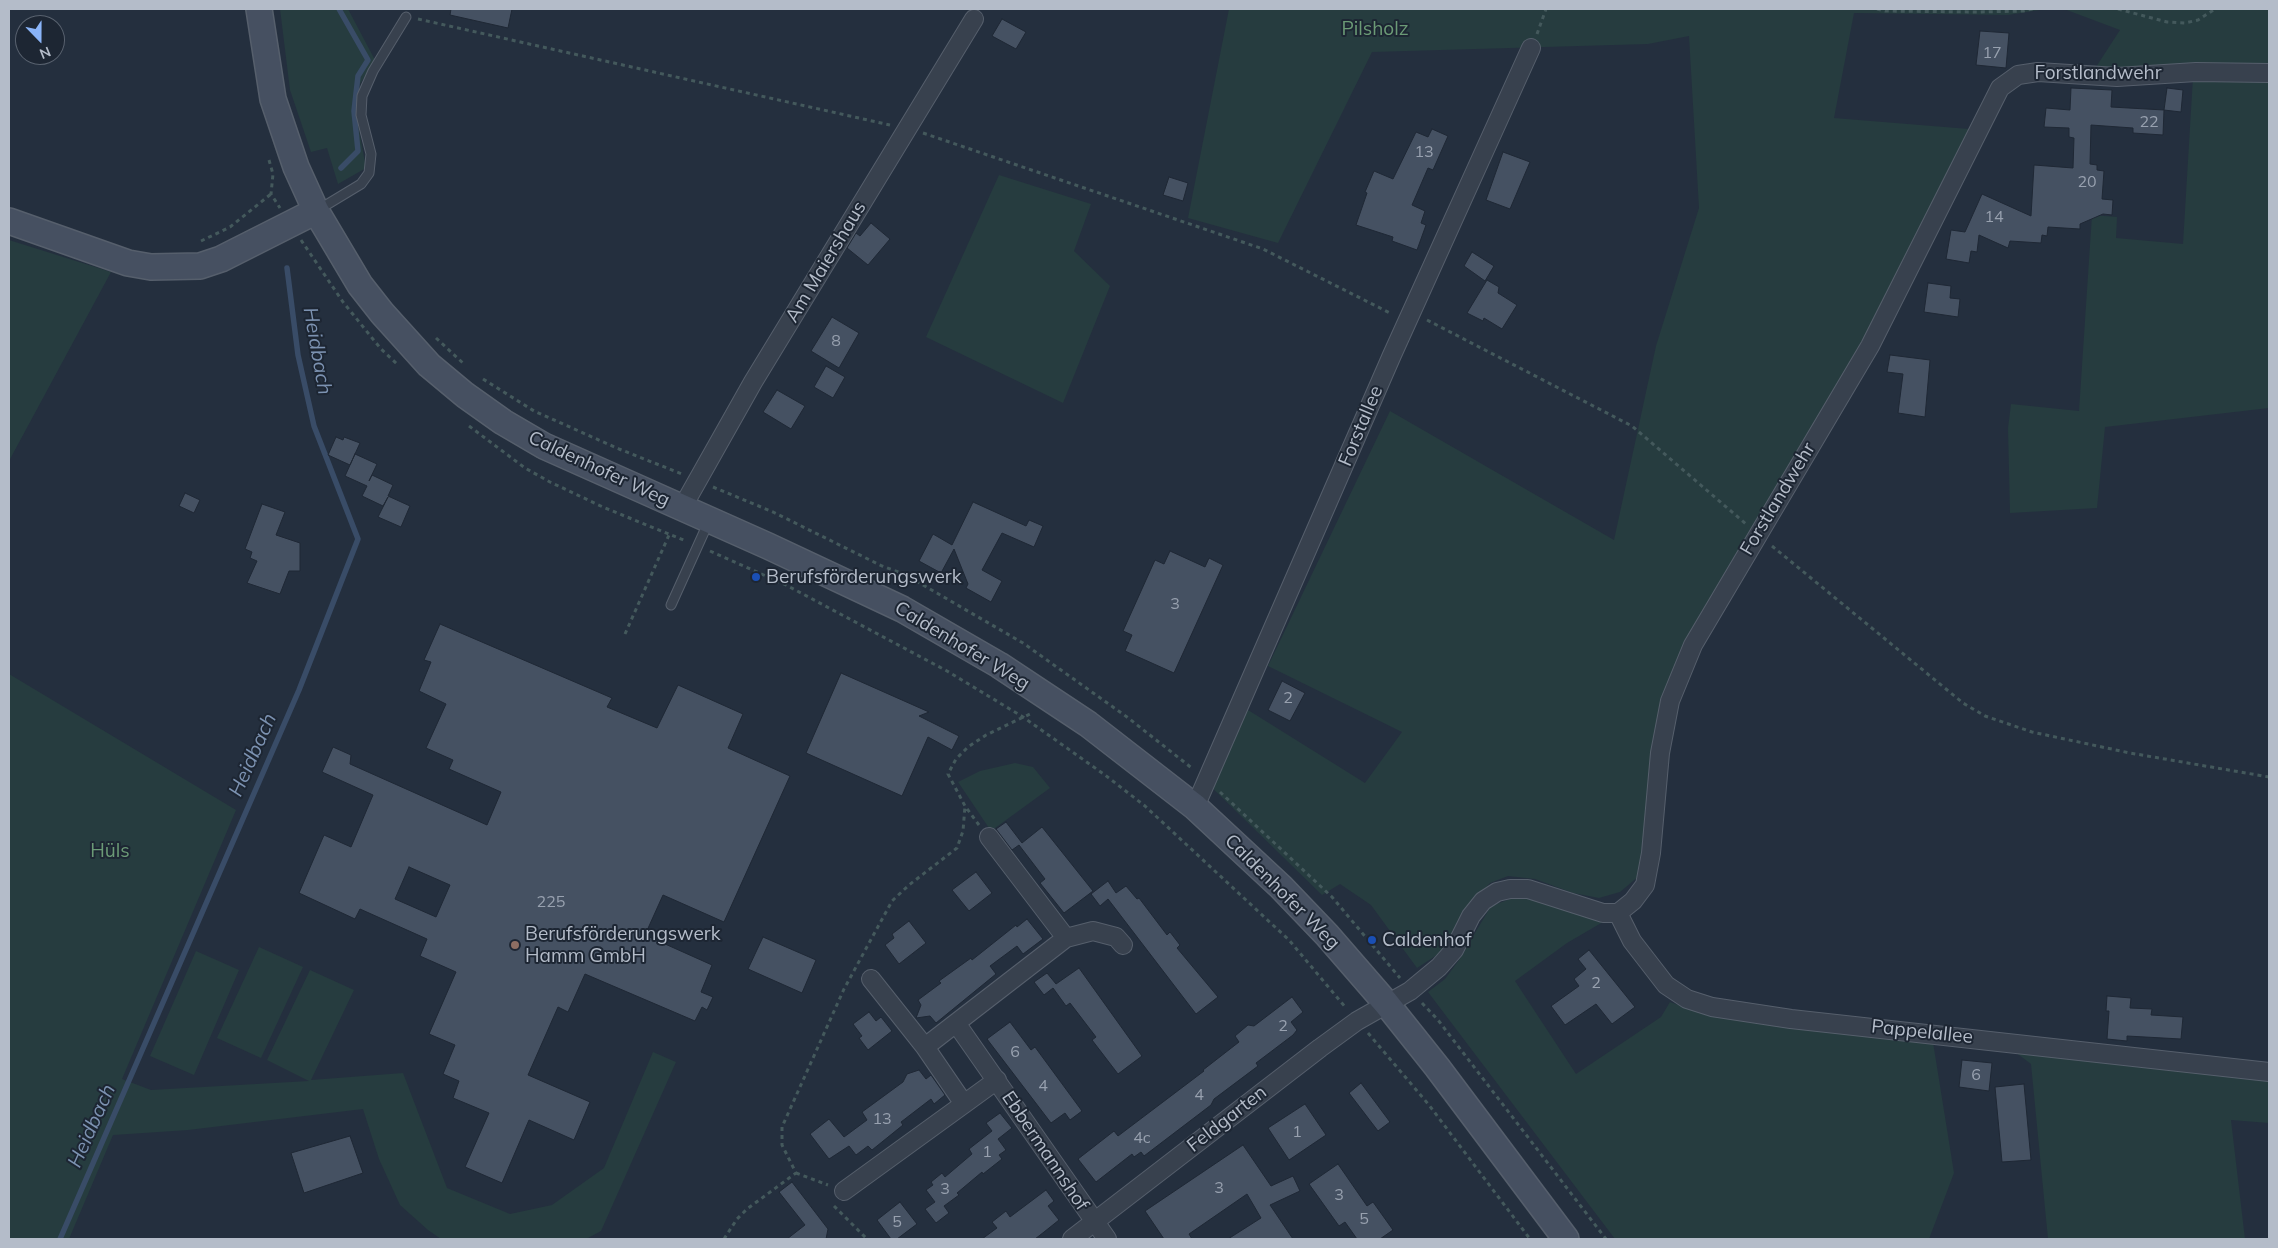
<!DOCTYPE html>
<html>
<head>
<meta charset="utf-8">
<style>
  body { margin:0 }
  #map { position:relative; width:2278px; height:1248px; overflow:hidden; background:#242f3e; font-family:Mulish,sans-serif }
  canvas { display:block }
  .frame { position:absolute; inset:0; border:10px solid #b4bcc9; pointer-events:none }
  .north { position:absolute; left:15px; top:15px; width:50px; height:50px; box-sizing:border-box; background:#1d2633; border:1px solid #59626f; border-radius:50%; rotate:158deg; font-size:14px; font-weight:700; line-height:20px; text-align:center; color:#b4bcc9 }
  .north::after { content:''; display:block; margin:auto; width:18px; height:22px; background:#8ab4f8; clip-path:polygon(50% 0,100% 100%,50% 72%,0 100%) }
</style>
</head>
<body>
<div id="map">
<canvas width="2278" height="1248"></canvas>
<div class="frame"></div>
<div class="north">N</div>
</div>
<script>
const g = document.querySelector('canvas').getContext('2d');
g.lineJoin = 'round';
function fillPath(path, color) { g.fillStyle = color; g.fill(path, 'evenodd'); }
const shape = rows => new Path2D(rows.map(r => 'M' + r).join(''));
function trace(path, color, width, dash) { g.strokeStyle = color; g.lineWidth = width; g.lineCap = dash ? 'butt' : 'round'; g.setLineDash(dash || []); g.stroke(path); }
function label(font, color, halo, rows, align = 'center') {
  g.font = font + ' Mulish,sans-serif'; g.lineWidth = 4; g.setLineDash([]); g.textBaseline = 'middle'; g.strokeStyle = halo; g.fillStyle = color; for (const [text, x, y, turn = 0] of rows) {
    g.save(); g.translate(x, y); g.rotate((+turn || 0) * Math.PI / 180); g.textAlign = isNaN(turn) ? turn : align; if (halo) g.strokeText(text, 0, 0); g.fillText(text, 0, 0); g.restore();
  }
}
const green = shape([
  [280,9,348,9,375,60,360,84,355,108,366,168,338,184,327,148,311,152,290,90],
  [1229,9,2046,9,2008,15,1854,13,1834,118,1969,129,1837,391,1734,557,1699,625,1673,687,1639,876,1620,892,1599,898,1573,893,1535,879,1508,876,1490,883,1463,913,1443,951,1417,968,1371,905,1340,884,1322,895,1199,775,1216,744,1248,710,1365,783,1402,732,1268,666,1390,411,1614,540,1656,346,1699,208,1689,36,1648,44,1372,52,1278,243,1188,218],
  [2064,9,2269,9,2269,67,2096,67,2120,30],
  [2193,77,2269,77,2269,408,2105,427,2097,508,2010,513,2008,428,2011,404,2079,411,2092,215,2117,217,2116,238,2183,244],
  [999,175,1091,204,1074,251,1110,286,1063,403,926,337],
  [9,240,111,272,9,461],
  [9,674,236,810,122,1079,151,1090,309,1081,267,1060,310,970,354,990,311,1080,403,1073,447,1188,510,1214,552,1205,604,1168,653,1052,676,1062,601,1231,586,1239,441,1239,428,1230,400,1205,379,1159,363,1109,188,1130,113,1135,69,1239,9,1239],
  [1015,763,1033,767,1050,788,991,831,958,782,980,771],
  [1513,898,1528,898,1547,901,1603,922,1567,943,1515,981,1576,1074,1661,1017,1670,1002,1695,1011,1739,1018,1932,1036,1954,1173,1929,1239,1615,1239,1428,992,1445,979,1459,960,1491,906],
  [259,947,303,967,261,1058,217,1038],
  [196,951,239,970,194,1075,150,1056],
  [2003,1043,2269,1077,2269,1123,2231,1120,2245,1239,2048,1239,2031,1064]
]);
const stream = shape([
  [339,9,368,60,358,76,354,111,358,151,341,168],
  [60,1239,299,690,358,539,314,426,298,355,287,268]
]);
const building = shape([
  [451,9,512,9,508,28,450,15,451,9],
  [1002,19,1026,32,1016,49,992,36,1002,19],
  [1980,31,2009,33,2006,68,1976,65,1980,31],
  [2071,88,2112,90,2111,107,2164,110,2163,135,2133,133,2133,128,2091,125,2090,164,2097,165,2097,170,2104,171,2102,199,2113,200,2112,215,2103,214,2080,224,2080,229,2048,227,2047,236,2042,235,2041,243,2010,241,2008,248,1979,235,1977,252,1971,251,1969,263,1946,259,1951,230,1965,232,1982,194,2031,216,2034,165,2073,168,2074,138,2069,137,2069,128,2044,127,2046,108,2070,110,2071,88],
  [2167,88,2183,90,2181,112,2164,110,2167,88],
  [1432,129,1448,136,1433,170,1428,168,1412,205,1425,211,1421,223,1426,225,1417,250,1392,241,1393,237,1356,225,1367,193,1365,192,1374,171,1393,179,1416,132,1428,137,1432,129],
  [1503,152,1530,162,1510,209,1486,200,1503,152],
  [1169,177,1188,183,1183,201,1163,195,1169,177],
  [871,223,890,239,868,265,847,248,856,233,860,236,871,223],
  [1472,252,1494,266,1485,281,1464,266,1472,252],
  [1487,280,1499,287,1498,293,1517,305,1502,329,1484,318,1483,321,1467,313,1487,280],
  [1928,283,1951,286,1950,298,1960,299,1958,317,1924,312,1928,283],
  [832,317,859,333,839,368,811,351,832,317],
  [1890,355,1930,360,1925,417,1898,413,1903,374,1887,372,1890,355],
  [826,366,845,377,833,398,814,387,826,366],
  [777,390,805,406,791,429,763,412,777,390],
  [336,437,343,440,344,437,360,443,350,465,328,455,336,437],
  [355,454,377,464,369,481,372,475,393,485,388,496,410,506,401,527,378,517,388,497,383,506,362,496,367,486,345,476,355,454],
  [185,493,200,500,194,513,179,506,185,493],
  [973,502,1026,526,1029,520,1043,526,1034,547,1002,533,982,570,1002,581,991,602,966,588,968,584,954,549,941,573,919,561,933,534,952,545,973,502],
  [262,504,285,512,276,535,300,543,300,571,289,571,280,594,247,583,257,561,250,558,252,552,245,549,262,504],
  [1170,551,1205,567,1209,558,1223,565,1174,673,1125,651,1132,635,1123,631,1155,560,1164,564,1170,551],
  [440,624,612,698,607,707,657,728,678,685,743,714,728,748,790,776,724,922,663,895,645,935,712,965,701,992,713,997,707,1010,702,1007,695,1021,585,974,568,1012,558,1007,528,1075,590,1102,574,1140,529,1120,502,1183,465,1167,489,1113,453,1098,459,1081,443,1074,455,1045,429,1034,456,972,420,956,427,939,360,909,355,919,299,893,324,835,351,847,373,795,322,772,333,747,351,755,350,764,487,825,501,792,449,769,453,760,426,748,446,704,419,691,431,662,424,660,440,624],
  [409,867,450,885,436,917,395,899,409,867],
  [841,673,929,712,919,716,959,736,952,750,928,737,902,796,806,753,841,673],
  [1282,681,1305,693,1290,721,1268,710,1282,681],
  [1006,822,1022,843,1042,827,1093,891,1064,913,1040,883,1045,879,1019,845,1012,850,996,829,1006,822],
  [976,872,992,893,969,911,952,890,976,872],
  [1108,881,1116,893,1126,886,1137,899,1139,898,1167,935,1170,932,1180,945,1177,948,1218,997,1196,1014,1108,899,1100,906,1091,894,1108,881],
  [1027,919,1043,939,1023,954,1017,946,990,966,996,974,936,1023,930,1016,916,1018,921,1005,918,1000,941,983,939,981,971,958,972,960,1016,925,1017,927,1027,919],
  [909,921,926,943,899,964,885,945,894,938,892,934,909,921],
  [763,937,816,960,802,993,748,969,763,937],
  [1589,950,1635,1007,1612,1024,1596,1004,1565,1025,1551,1006,1579,986,1574,979,1586,969,1578,959,1589,950],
  [1079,968,1142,1056,1118,1074,1092,1040,1096,1037,1070,1003,1066,1006,1053,988,1044,995,1034,982,1047,973,1056,984,1079,968],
  [2107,996,2131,998,2130,1008,2152,1009,2151,1015,2183,1017,2181,1039,2127,1036,2127,1041,2107,1039,2109,1011,2106,1011,2107,996],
  [1292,997,1303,1012,1291,1022,1297,1030,1293,1035,1256,1063,1258,1066,1214,1099,1211,1105,1144,1156,1141,1152,1134,1157,1132,1154,1096,1182,1078,1159,1114,1131,1118,1136,1204,1071,1203,1070,1239,1042,1235,1036,1248,1025,1254,1026,1292,997],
  [869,1012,876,1021,881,1017,892,1031,868,1050,859,1038,862,1036,853,1024,869,1012],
  [1010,1022,1031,1050,1035,1047,1082,1111,1070,1120,1065,1113,1051,1123,987,1039,1010,1022],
  [1962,1060,1992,1063,1989,1091,1959,1087,1962,1060],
  [919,1070,926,1079,931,1075,945,1095,934,1104,931,1099,901,1122,903,1125,872,1150,868,1146,856,1155,849,1146,829,1159,810,1134,829,1119,844,1137,867,1120,862,1112,903,1082,907,1074,919,1070],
  [1361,1083,1390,1122,1378,1131,1349,1093,1361,1083],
  [2024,1084,2031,1160,2002,1162,1995,1087,2024,1084],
  [1305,1104,1326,1135,1289,1160,1268,1128,1305,1104],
  [1000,1113,1012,1128,998,1139,1006,1150,999,1155,1002,1159,983,1174,982,1172,957,1193,959,1195,944,1206,949,1213,936,1223,925,1209,935,1202,926,1190,933,1185,931,1182,942,1173,945,1177,972,1154,969,1149,992,1131,986,1123,1000,1113],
  [350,1136,363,1173,304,1193,291,1153,350,1136],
  [1243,1145,1271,1186,1293,1176,1300,1191,1270,1205,1293,1239,1228,1239,1261,1218,1247,1194,1189,1234,1192,1239,1164,1239,1145,1211,1243,1145],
  [1338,1164,1367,1206,1373,1202,1393,1230,1380,1239,1357,1239,1345,1222,1339,1226,1309,1184,1338,1164],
  [792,1182,828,1229,826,1239,787,1239,805,1225,779,1192,792,1182],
  [1046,1190,1054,1201,1048,1206,1059,1220,1044,1232,1035,1239,982,1239,997,1228,992,1222,1006,1211,1010,1217,1046,1190],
  [900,1202,917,1224,897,1239,891,1239,877,1220,900,1202]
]);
const path = shape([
  [1877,9,1885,11,1977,12,2023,11,2033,9],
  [2118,9,2167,22,2185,23,2198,20,2215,9],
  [418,19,890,125],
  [1537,34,1546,9],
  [923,133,1263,249,1392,314],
  [269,160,273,174,271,194,280,208],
  [301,240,343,302,381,349,398,365],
  [201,241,230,227,271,194],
  [1427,320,1632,426,1746,524],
  [436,338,464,364],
  [483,379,534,411,619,449,682,474],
  [469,426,525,468,550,482,605,508,686,541],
  [713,487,773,512,882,566,904,574,1023,643,1127,717,1193,769],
  [1772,546,1963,703,1985,716,2032,732,2130,753,2269,777],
  [710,551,786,585,947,671,1023,717,1105,775,1145,806,1289,940,1346,1008],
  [625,634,669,535],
  [1220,792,1332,897,1400,978],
  [979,825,965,806,948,774,956,759,968,747,986,735,1032,713],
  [1422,1003,1438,1020,1606,1239],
  [1368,1033,1429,1105,1530,1239],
  [796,1173,828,1185],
  [834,1206,867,1239],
  [724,1239,737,1219,747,1209,796,1173,782,1145,782,1127,844,989,892,901,909,885,957,848,963,831,965,806]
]);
const lane = shape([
  [318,210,361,184,369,173,371,154,361,115,362,96,373,71,406,17],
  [671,605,709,521]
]);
const street = shape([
  [682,508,753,382,974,19],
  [1195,807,1392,355,1531,48],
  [989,837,1066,938],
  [1618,913,1632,941,1666,985,1687,999,1712,1007,1791,1019,2269,1072],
  [871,979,925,1047],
  [956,1023,925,1047,964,1104,997,1080],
  [844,1191,964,1104],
  [1072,1239,1320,1048,1357,1021,1410,991,1439,967,1454,950,1471,916,1483,901,1497,892,1510,889,1528,889,1603,913,1618,913,1633,901,1645,885,1651,853,1660,753,1670,701,1693,645,1870,346,2000,88,2018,75,2038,72,2117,77,2196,72,2269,73],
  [1107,1239,956,1023,1066,938,1093,931,1116,937,1123,945]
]);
const secondary = shape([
  [259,9,273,99,296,167,316,211,360,285,382,313,429,365,465,395,503,422,544,446,768,546,902,609,999,665,1088,724,1195,807,1281,887,1327,935,1386,1003,1437,1067,1566,1239],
  [9,221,128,263,151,267,200,266,221,259,316,211]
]);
const markers = [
  [756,577,5,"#1a4fb4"],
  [1372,940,5,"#1a4fb4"],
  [515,945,5,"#8d6e63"]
];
const numberNames = [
  ["17",1992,53],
  ["22",2149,122],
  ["13",1424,152],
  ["20",2087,182],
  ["14",1994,217],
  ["8",836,341],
  ["3",1175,604],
  ["2",1288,698],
  ["225",551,902],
  ["2",1596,983],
  ["2",1283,1026],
  ["6",1015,1052],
  ["6",1976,1075],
  ["4",1043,1086],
  ["4",1199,1095],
  ["13",882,1119],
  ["1",1297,1132],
  ["4c",1142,1138],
  ["1",987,1152],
  ["3",1219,1188],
  ["3",945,1189],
  ["3",1339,1195],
  ["5",1364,1219],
  ["5",897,1222]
];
const parkNames = [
  ["Pilsholz",1375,29],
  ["Hüls",110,851]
];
const streetNames = [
  ["Forstlandwehr",2098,73],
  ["Am Maiershaus",826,262,-59],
  ["Forstallee",1361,426,-67],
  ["Caldenhofer Weg",599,469,25],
  ["Forstlandwehr",1778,499,-59],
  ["Caldenhofer Weg",962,646,31],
  ["Caldenhofer Weg",1282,892,45],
  ["Pappelallee",1922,1032,6],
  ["Feldgarten",1227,1119,-38],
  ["Ebbermannshof",1045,1151,56]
];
const poiNames = [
  ["Berufsförderungswerk",766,577],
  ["Berufsförderungswerk",525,934],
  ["Hamm GmbH",525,956],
  ["Caldenhof",1382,940]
];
const waterNames = [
  ["Heidbach",317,351,80],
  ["Heidbach",253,755,-66],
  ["Heidbach",92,1126,-66]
];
fillPath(green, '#263c3f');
trace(stream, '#394c67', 5.5);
fillPath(building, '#455162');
trace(building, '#1f2835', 1);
trace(lane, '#565f6c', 11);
trace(street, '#565f6c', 20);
trace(secondary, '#565f6c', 28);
trace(path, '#44595c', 3, [4, 4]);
trace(lane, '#38414e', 9);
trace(street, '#38414e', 18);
trace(secondary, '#465061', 25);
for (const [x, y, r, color] of markers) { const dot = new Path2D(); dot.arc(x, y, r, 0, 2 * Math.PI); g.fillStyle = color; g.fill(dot); trace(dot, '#1d2633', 2); }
label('16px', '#98a1af', null, numberNames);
label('19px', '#6b9a76', '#1d2633', parkNames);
label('19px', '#b4bcc9', '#1d2633', streetNames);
label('19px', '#b4bcc9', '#1d2633', poiNames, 'left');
label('italic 20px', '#7c92b1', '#1d2633', waterNames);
</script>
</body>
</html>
